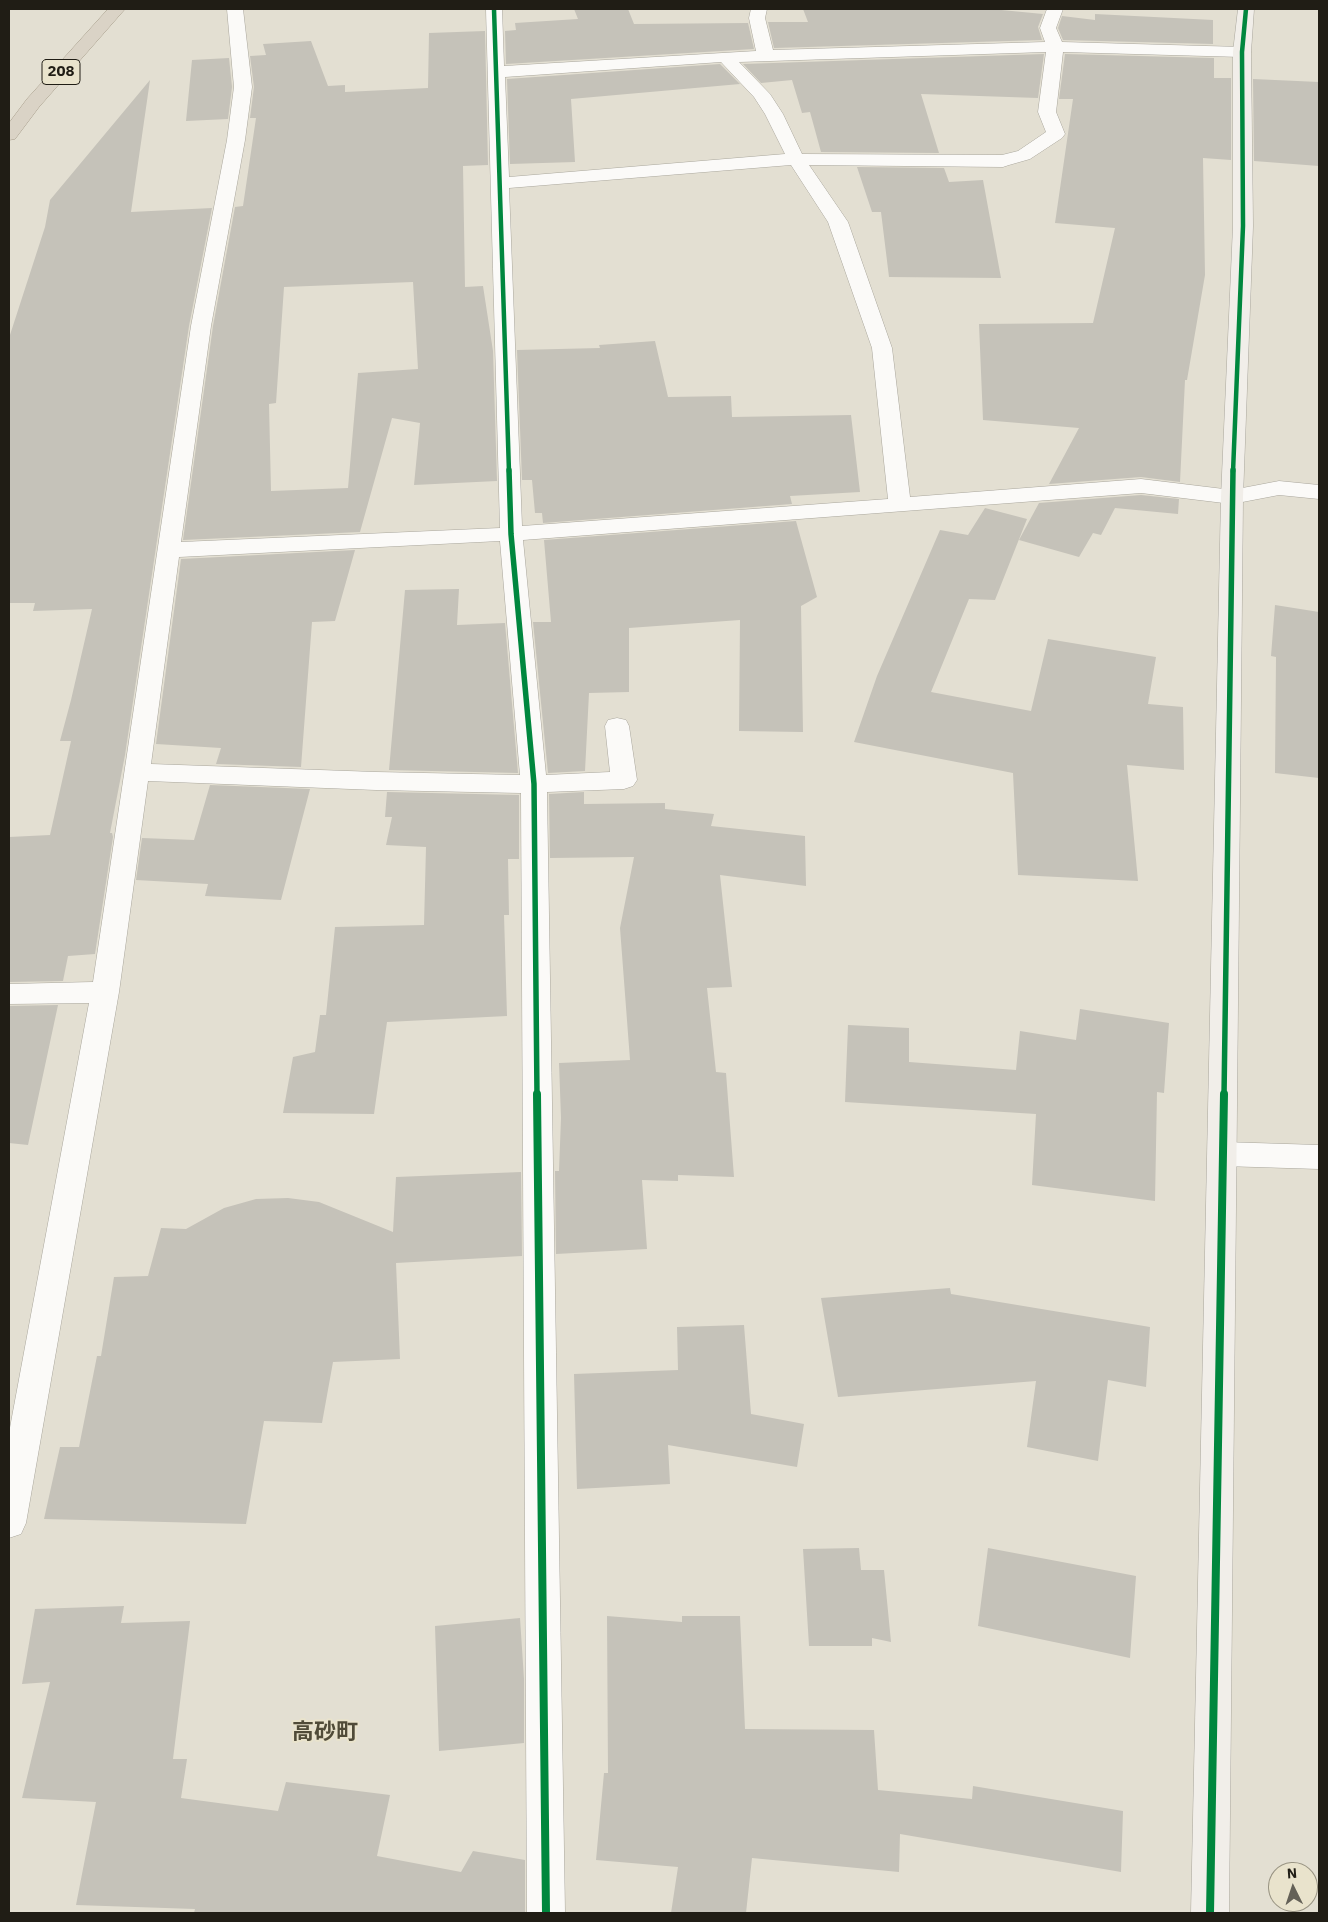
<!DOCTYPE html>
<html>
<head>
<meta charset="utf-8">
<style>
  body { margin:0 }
  #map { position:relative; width:1328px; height:1922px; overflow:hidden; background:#e3dfd2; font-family:"IBM Plex Sans",sans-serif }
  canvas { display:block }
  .frame { position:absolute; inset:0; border:10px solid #201d15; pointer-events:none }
  .north { position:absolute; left:1268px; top:1862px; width:50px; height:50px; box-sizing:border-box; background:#e9e3cc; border:1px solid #999483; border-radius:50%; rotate:356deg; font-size:14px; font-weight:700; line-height:20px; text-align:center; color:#201d15 }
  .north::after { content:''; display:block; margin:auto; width:18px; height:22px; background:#646157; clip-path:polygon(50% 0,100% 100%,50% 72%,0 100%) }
</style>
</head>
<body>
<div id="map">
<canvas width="1328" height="1922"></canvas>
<div class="frame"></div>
<div class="north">N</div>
</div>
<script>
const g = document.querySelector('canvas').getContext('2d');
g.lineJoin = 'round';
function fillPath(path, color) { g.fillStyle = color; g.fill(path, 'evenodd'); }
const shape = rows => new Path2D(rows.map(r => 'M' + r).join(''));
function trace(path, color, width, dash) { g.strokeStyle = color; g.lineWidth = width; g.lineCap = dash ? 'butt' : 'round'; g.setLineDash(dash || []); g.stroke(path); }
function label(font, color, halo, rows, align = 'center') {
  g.font = font + ' "IBM Plex Sans","Noto Sans JP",sans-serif'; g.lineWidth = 4; g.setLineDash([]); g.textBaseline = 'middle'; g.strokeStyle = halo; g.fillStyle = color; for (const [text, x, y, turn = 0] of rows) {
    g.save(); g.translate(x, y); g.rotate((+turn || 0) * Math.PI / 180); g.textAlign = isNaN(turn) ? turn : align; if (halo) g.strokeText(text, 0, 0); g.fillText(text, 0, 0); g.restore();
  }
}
const building = shape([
  [574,9,628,9,634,24,748,23,754,49,506,64,505,31,516,30,515,23,578,19],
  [803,9,991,9,1043,14,1038,27,1042,40,774,48,768,22,808,22],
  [1095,14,1213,20,1213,44,1063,40,1058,28,1062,16,1095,20],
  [485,31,488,165,463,166,465,287,483,286,493,351,497,481,414,485,420,423,392,418,360,532,183,540,213,326,235,207,243,206,256,118,250,118,254,87,250,56,266,55,263,44,311,41,328,86,345,85,345,92,428,88,429,33],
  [413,282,418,369,358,373,348,488,271,491,269,404,276,403,284,287],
  [1044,54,1038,98,921,94,939,153,821,152,810,112,802,113,792,80,761,83,743,64],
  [1065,54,1214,58,1214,78,1231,78,1231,160,1203,158,1205,275,1187,380,1185,380,1180,482,1141,477,1049,484,1079,428,983,420,979,324,1093,323,1115,228,1055,223,1073,99,1059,99],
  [229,58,232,87,228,119,186,121,192,60],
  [720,64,740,84,571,99,575,162,510,164,507,79],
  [1253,79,1319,82,1319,166,1254,161],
  [150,80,131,212,212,208,189,326,125,755,110,833,112,833,113,837,95,954,68,956,63,981,9,982,9,837,50,835,71,741,60,741,71,700,92,609,33,611,35,603,9,603,9,338,45,227,50,200],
  [857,167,944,168,949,182,983,180,1001,278,889,277,881,212,872,212],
  [655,341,668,397,731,396,732,417,851,415,860,492,790,496,792,504,543,523,542,513,535,513,532,480,522,480,517,350,600,348,599,345],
  [1141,495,1179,499,1178,514,1115,508,1101,535,1093,533,1079,557,1019,540,1039,503],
  [985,508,1027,519,995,600,969,599,931,692,1031,711,1048,639,1156,657,1148,704,1183,707,1184,770,1127,765,1138,881,1018,875,1013,773,854,742,877,676,940,530,968,535],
  [796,521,817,597,801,606,803,732,739,731,740,620,629,628,629,692,589,693,585,771,548,773,533,622,551,622,544,540],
  [355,550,335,621,312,622,301,767,216,764,221,748,156,744,181,559],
  [459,589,457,625,505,623,518,773,389,770,405,590],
  [1275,605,1319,612,1319,778,1275,773,1276,657,1271,656],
  [210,785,310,789,281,900,205,896,208,884,136,880,142,838,194,840],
  [387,792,519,795,519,859,508,859,509,915,504,915,507,1016,387,1022,374,1114,283,1113,293,1057,315,1052,320,1015,326,1015,335,927,424,925,426,847,386,845,392,817,385,817],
  [584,792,584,804,665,803,665,809,714,814,711,826,805,836,806,886,720,875,732,987,707,988,716,1072,726,1073,734,1177,678,1175,678,1181,642,1180,647,1249,556,1254,555,1171,559,1171,561,1118,559,1063,630,1060,620,928,634,857,550,858,549,794],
  [58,1005,28,1145,9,1143,9,1006],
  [1080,1009,1169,1023,1164,1093,1157,1092,1155,1201,1032,1185,1036,1114,845,1102,848,1025,909,1028,909,1062,1016,1070,1020,1031,1076,1040],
  [521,1172,522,1256,396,1263,400,1359,333,1362,322,1423,264,1421,246,1524,44,1519,60,1447,79,1447,97,1356,101,1356,114,1277,148,1276,161,1228,186,1229,224,1208,256,1199,288,1198,319,1202,393,1232,396,1177],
  [950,1288,951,1294,1150,1327,1146,1387,1108,1380,1098,1461,1027,1447,1036,1381,838,1397,821,1298],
  [744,1325,751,1414,804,1424,797,1467,668,1445,670,1484,577,1489,574,1374,678,1370,677,1327],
  [859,1548,861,1570,884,1570,891,1642,872,1638,872,1646,809,1646,803,1549],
  [988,1548,1136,1576,1130,1658,978,1626],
  [124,1606,121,1623,190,1621,173,1759,187,1759,181,1798,278,1811,286,1782,390,1795,377,1856,461,1872,473,1851,525,1860,525,1913,194,1913,195,1909,76,1905,96,1802,22,1798,50,1682,22,1684,35,1609],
  [607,1616,682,1622,682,1616,740,1616,745,1729,874,1730,878,1790,972,1799,973,1786,1123,1811,1121,1872,900,1834,899,1872,752,1858,746,1913,671,1913,678,1867,596,1860,604,1773,608,1773],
  [520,1618,524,1679,524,1743,439,1751,435,1626]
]);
const street = shape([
  [227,9,243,9,252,87,245,140,211,326,181,542,500,528,486,9,502,9,504,66,756,51,749,18,751,9,767,9,765,18,773,50,1045,42,1040,28,1047,9,1063,9,1056,28,1062,42,1242,47,1248,48,1251,52,1248,56,1242,57,1063,52,1056,112,1065,134,1062,138,1030,159,1009,165,1003,167,809,165,848,222,892,348,910,497,1141,479,1232,490,1279,481,1319,485,1319,499,1279,495,1232,504,1141,493,523,540,546,775,610,772,605,726,608,720,617,718,626,720,629,726,637,780,633,786,624,789,547,792,565,1913,527,1913,521,793,376,790,148,781,119,992,26,1523,21,1534,9,1538,9,1433,89,1003,9,1004,9,984,93,982,191,326,227,140,234,87,227,9],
  [1046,52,1038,112,1046,132,1018,151,1002,155,802,154,783,114,770,94,739,62,1046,52],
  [721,62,754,97,765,114,785,154,509,177,505,77,721,62],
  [791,165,828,222,872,348,888,499,522,526,509,188,791,165],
  [500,541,520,775,376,772,151,764,179,557,500,541],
  [1223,1142,1319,1145,1319,1169,1223,1166,1212,1162,1208,1154,1212,1146,1223,1142]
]);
const secondary = shape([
  [1238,9,1254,9,1251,52,1253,226,1243,497,1229,1913,1191,1913,1221,497,1233,226,1233,52,1238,9]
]);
const highway = shape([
  [108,9,125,9,39,107,15,139,9,140,9,123,27,99,108,9]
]);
const cyclewayFar2 = shape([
  [494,9,509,472],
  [1233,472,1243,226,1242,52,1246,9]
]);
const cyclewayFar1 = shape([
  [509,470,511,534,534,784,537,1096],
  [1224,1096,1233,470]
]);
const cycleway = shape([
  [537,1094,546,1913],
  [1210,1913,1224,1094]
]);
const shields = [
  [61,72,38]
];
const shieldNames = [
  ["208",61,72]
];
const nearQuarternames = [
  ["高砂町",325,1733]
];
fillPath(building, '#c5c2b9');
trace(street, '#a9a69c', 1);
trace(secondary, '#a9a69c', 1);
trace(highway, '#a59c89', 1);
fillPath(street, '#fbfaf8');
fillPath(secondary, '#f1eee9');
fillPath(highway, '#dad3c6');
trace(cyclewayFar2, '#00873e', 4.5);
trace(cyclewayFar1, '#00873e', 5.5);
trace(cycleway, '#00873e', 8);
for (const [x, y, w] of shields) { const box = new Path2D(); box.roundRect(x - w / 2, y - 12.5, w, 25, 4); g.fillStyle = '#e9e3cc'; g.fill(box); trace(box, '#201d15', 1); }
label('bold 15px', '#201d15', null, shieldNames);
label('bold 22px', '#504b38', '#e9e3cc', nearQuarternames);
</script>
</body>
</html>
